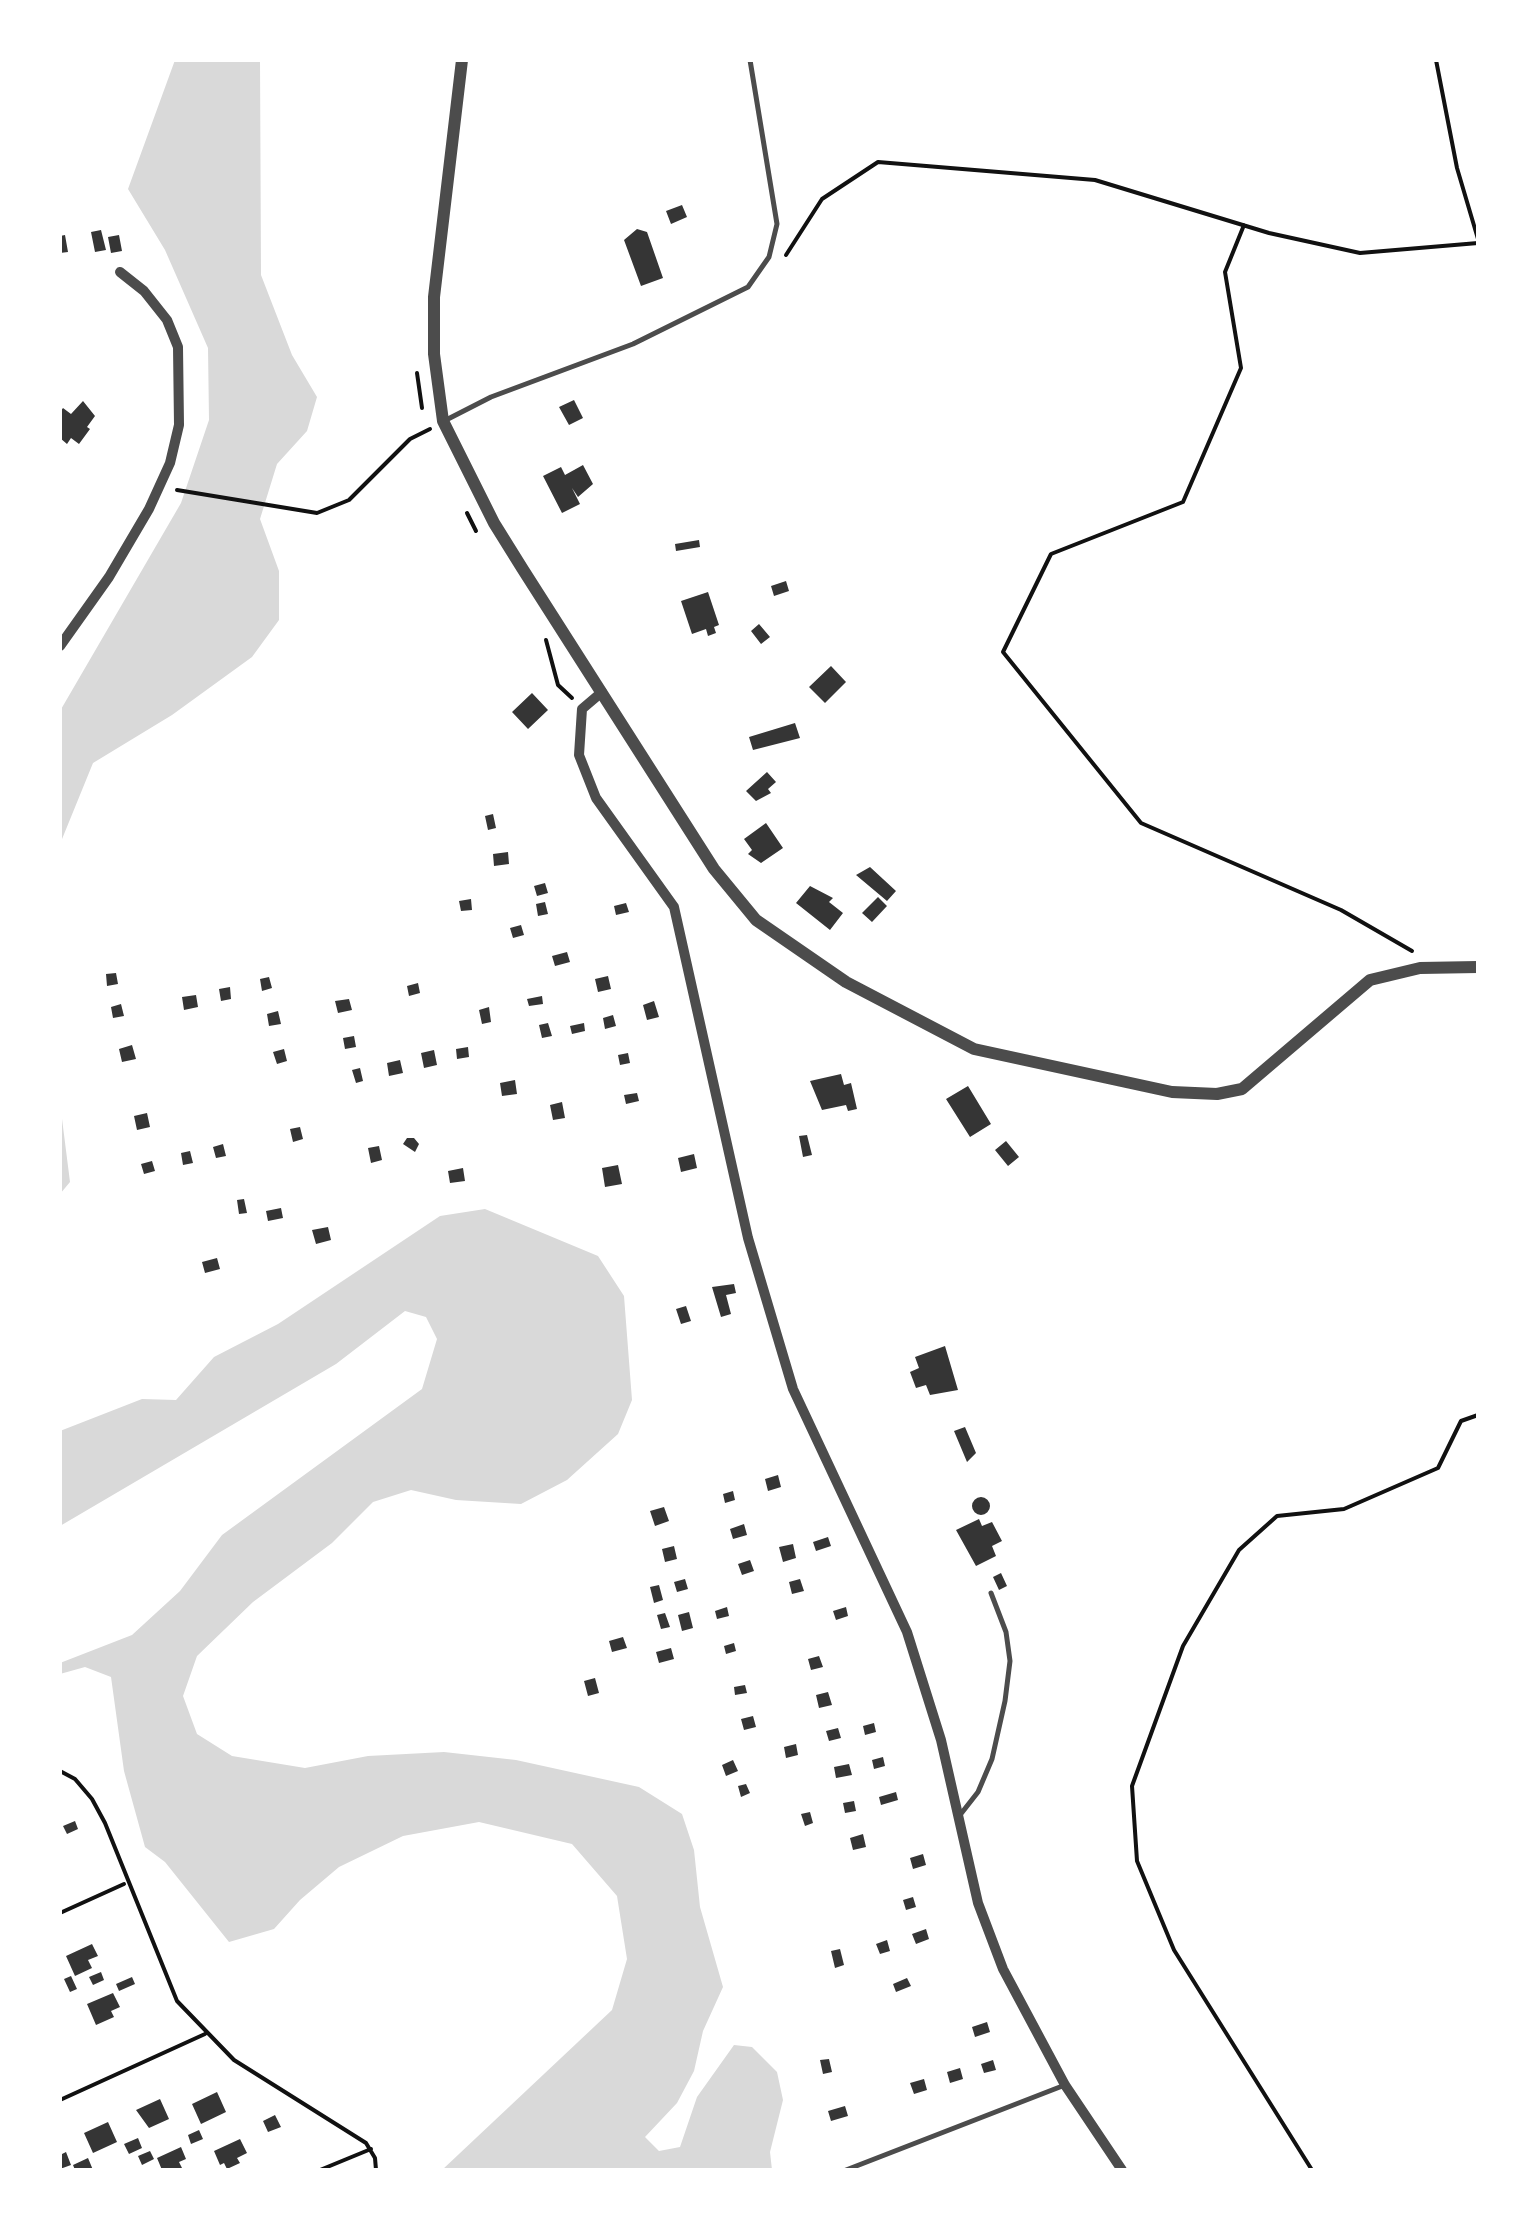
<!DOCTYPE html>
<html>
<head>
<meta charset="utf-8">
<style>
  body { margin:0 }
  #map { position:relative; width:1538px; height:2230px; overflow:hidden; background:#fff; font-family:"Varela Round",sans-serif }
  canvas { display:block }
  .frame { position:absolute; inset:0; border:62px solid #fff; pointer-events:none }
</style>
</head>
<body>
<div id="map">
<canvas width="1538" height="2230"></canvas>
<div class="frame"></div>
</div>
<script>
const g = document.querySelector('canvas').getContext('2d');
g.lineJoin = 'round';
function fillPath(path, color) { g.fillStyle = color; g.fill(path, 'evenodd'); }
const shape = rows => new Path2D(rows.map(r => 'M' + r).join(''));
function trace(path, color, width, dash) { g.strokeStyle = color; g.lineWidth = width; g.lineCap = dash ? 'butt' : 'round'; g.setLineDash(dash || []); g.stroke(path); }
const water = shape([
  [175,60,260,60,261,275,292,355,317,397,307,431,277,464,260,519,279,571,279,620,252,657,172,715,93,763,60,844,60,711,181,503,209,420,208,348,165,250,128,189],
  [60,1103,70,1182,60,1194],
  [485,1209,598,1256,624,1296,632,1400,618,1434,567,1480,521,1504,456,1500,411,1490,373,1502,332,1543,253,1602,197,1656,183,1696,197,1734,232,1756,305,1768,368,1756,444,1752,516,1760,639,1787,682,1814,694,1850,700,1907,723,1987,703,2031,694,2071,677,2103,645,2137,659,2151,680,2147,697,2097,734,2045,752,2047,777,2072,783,2100,770,2152,772,2170,442,2170,612,2010,627,1959,617,1896,572,1844,479,1822,403,1836,339,1867,300,1900,274,1929,229,1942,165,1862,145,1847,124,1771,111,1677,85,1667,60,1674,60,1663,132,1635,180,1591,222,1535,422,1389,437,1339,426,1317,405,1311,336,1364,60,1526,60,1431,142,1399,176,1400,214,1357,278,1324,440,1216]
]);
const building = shape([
  [682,205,687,217,671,224,666,211],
  [637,229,647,232,663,278,641,286,624,240],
  [101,230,106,250,95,252,91,232],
  [65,235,68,252,60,253,60,236],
  [119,235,122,251,111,253,108,237],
  [574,400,583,418,569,425,559,407],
  [83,401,95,416,87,427,90,429,79,444,71,438,67,444,60,438,60,412,63,408,71,414],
  [583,465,593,484,578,497,572,488,580,504,562,513,543,476,561,467,565,475],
  [699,540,700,547,676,551,675,544],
  [786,581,789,591,774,596,771,586],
  [708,592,719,625,714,627,716,633,708,636,706,629,692,634,681,601],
  [759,624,770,637,761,644,751,631],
  [831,666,846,682,825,703,809,687],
  [532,693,548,710,528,729,512,712],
  [795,723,800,738,753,750,749,737],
  [767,772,776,782,768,789,771,793,756,801,746,791],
  [493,814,496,828,488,830,485,816],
  [766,823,783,848,761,863,748,854,752,850,744,839],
  [508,852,509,864,494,866,493,854],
  [870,867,896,891,887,901,856,875],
  [545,883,548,893,537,896,534,886],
  [810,886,833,898,829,902,843,913,830,930,796,903],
  [878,897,887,906,872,922,862,913],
  [471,899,472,910,461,911,459,901],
  [545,902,548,914,538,916,536,904],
  [626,903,629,912,616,915,614,906],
  [521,925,524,935,513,938,510,928],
  [567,952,570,962,555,966,552,956],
  [116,973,118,984,107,986,106,974],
  [608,976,611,989,598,992,595,979],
  [269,977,272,988,262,991,260,979],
  [418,983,420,993,409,996,407,986],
  [230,987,231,999,221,1001,219,989],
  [196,995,198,1007,184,1010,182,997],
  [542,996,543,1004,529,1006,527,999],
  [349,999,352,1010,338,1013,335,1001],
  [654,1001,659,1017,647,1020,643,1005],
  [121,1004,124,1016,113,1018,111,1007],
  [489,1007,491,1022,482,1024,479,1010],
  [278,1011,281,1024,269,1026,267,1014],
  [613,1015,616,1026,605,1029,603,1018],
  [548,1023,552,1036,542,1038,539,1025],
  [584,1023,585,1031,572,1034,570,1026],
  [354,1036,356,1047,345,1049,343,1038],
  [132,1045,136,1059,122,1062,119,1049],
  [468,1047,469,1057,457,1059,456,1049],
  [284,1049,287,1061,277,1064,273,1052],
  [434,1050,437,1065,424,1068,421,1053],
  [628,1053,630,1063,620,1065,618,1055],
  [400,1060,403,1073,389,1076,387,1063],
  [360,1068,363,1081,356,1083,352,1070],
  [841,1074,844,1085,851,1083,857,1109,848,1111,846,1105,822,1110,810,1081],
  [515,1080,517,1094,502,1096,500,1083],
  [968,1086,991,1124,970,1137,946,1099],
  [637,1093,639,1101,626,1104,624,1095],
  [562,1102,565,1118,553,1120,550,1105],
  [147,1113,150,1127,137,1130,134,1116],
  [300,1127,303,1139,293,1142,290,1129],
  [807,1135,812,1155,803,1157,799,1136],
  [407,1138,414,1138,419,1144,415,1152,403,1144],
  [1006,1141,1019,1157,1008,1166,995,1150],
  [223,1144,226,1156,216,1158,213,1147],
  [379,1146,382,1160,371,1163,368,1148],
  [190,1151,193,1163,183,1165,181,1153],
  [694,1154,697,1168,681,1172,678,1158],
  [152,1161,155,1171,144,1174,141,1164],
  [618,1165,622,1184,605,1187,602,1168],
  [463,1168,465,1181,450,1183,448,1171],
  [244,1199,247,1213,239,1214,237,1200],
  [281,1208,283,1218,268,1221,266,1211],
  [328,1227,331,1240,316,1244,312,1230],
  [217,1258,220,1269,205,1273,202,1262],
  [734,1284,736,1293,726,1295,731,1314,721,1317,712,1287],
  [686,1306,691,1321,681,1324,676,1309],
  [945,1346,958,1390,930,1395,926,1385,916,1388,910,1372,919,1368,915,1357],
  [965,1427,976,1453,967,1462,954,1431],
  [778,1475,781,1487,768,1491,765,1479],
  [733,1491,735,1500,725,1503,723,1494],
  '972 1506a9 9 0 1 1 18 0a9 9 0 1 1-18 0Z',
  [664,1507,669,1521,655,1526,650,1511],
  [979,1519,982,1526,992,1522,1002,1541,992,1546,996,1556,976,1566,956,1530],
  [744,1524,747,1535,733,1539,730,1529],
  [828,1537,831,1546,816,1551,813,1542],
  [793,1544,796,1558,783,1562,779,1547],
  [674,1546,677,1559,665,1562,662,1549],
  [750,1560,754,1571,742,1575,738,1564],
  [1001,1573,1007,1586,999,1590,993,1577],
  [685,1579,688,1589,677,1592,674,1582],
  [800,1579,804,1591,792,1594,789,1582],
  [659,1585,663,1600,654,1603,650,1587],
  [727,1607,729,1616,717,1619,715,1611],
  [846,1607,848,1616,836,1620,833,1611],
  [689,1612,693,1628,682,1631,678,1615],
  [665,1613,670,1627,661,1629,657,1615],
  [623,1637,627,1648,612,1652,609,1641],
  [734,1643,736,1651,726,1654,724,1646],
  [671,1648,674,1659,659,1663,656,1652],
  [819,1656,823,1667,811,1670,808,1659],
  [595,1678,599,1693,588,1696,584,1681],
  [745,1685,747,1693,735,1695,734,1687],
  [828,1692,832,1705,819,1708,816,1695],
  [753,1716,756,1727,744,1730,741,1719],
  [874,1723,876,1732,865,1735,863,1726],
  [838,1728,841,1738,829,1741,826,1731],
  [796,1744,798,1755,786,1758,784,1747],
  [883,1757,885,1766,874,1769,872,1760],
  [733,1760,738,1771,726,1776,722,1765],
  [849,1764,852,1775,836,1778,834,1767],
  [746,1784,750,1793,741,1797,738,1786],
  [896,1792,898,1800,881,1805,879,1797],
  [854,1801,856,1811,845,1813,843,1803],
  [810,1812,813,1823,805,1826,801,1814],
  [75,1821,78,1829,67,1834,63,1826],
  [863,1834,866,1847,853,1850,850,1838],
  [923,1854,926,1865,913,1869,910,1858],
  [913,1897,916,1907,906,1910,903,1900],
  [926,1929,929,1939,916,1944,912,1934],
  [887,1940,890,1951,880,1954,876,1944],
  [92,1944,98,1956,88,1960,92,1968,75,1976,66,1956],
  [840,1949,844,1965,835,1968,831,1951],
  [101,1972,104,1980,93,1985,89,1977],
  [71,1976,77,1989,70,1992,64,1979],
  [132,1977,135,1984,119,1991,116,1984],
  [907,1978,911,1986,896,1992,893,1984],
  [113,1993,120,2007,111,2011,114,2017,96,2025,87,2004],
  [987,2022,990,2032,975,2037,972,2027],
  [829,2059,832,2072,823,2074,820,2060],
  [993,2060,996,2070,984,2073,981,2064],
  [960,2068,963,2079,950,2083,947,2072],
  [924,2079,927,2090,914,2094,910,2083],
  [217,2092,226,2112,201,2124,192,2104],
  [160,2099,169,2119,149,2128,136,2110],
  [845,2106,848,2116,831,2121,828,2111],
  [275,2115,281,2127,268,2132,263,2121],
  [108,2122,117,2142,93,2153,84,2133],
  [199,2130,203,2139,191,2144,188,2135],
  [138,2138,142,2148,129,2154,124,2144],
  [240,2139,247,2153,237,2158,240,2163,227,2169,224,2163,220,2165,214,2151],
  [181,2147,186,2159,179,2162,183,2170,162,2170,157,2158],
  [150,2151,154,2159,142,2165,138,2156],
  [66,2152,71,2165,60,2169,60,2155],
  [88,2158,93,2170,75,2170,73,2165]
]);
const path = shape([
  [1436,60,1457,168,1478,239],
  [1244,225,1225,272,1241,368,1183,502,1051,554,1003,652,1141,823,1341,910,1412,951],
  [786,255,822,199,878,162,1095,180,1269,233,1360,253,1478,243],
  [417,373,422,408],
  [177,490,317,513,349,500,410,439,430,429],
  [467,513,476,531],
  [546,640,558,685,572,698],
  [60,1771,75,1779,92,1799,105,1823,177,2001,234,2060,366,2143,375,2158,376,2170],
  [60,1913,124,1884],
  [60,2100,205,2034],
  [320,2170,371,2149],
  [1312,2170,1174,1950,1137,1861,1132,1786,1183,1646,1239,1550,1277,1516,1344,1509,1438,1468,1461,1421,1478,1415]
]);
const service = shape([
  [446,420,491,397,633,344,748,287,769,257,777,224,750,60],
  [960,1815,978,1792,992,1759,1005,1701,1010,1661,1006,1632,991,1593],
  [846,2170,1065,2085]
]);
const minor = shape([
  [60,646,109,577,149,509,170,463,179,425,178,347,167,320,144,291,120,272],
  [602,692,582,709,579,755,596,798,674,907,748,1238,793,1389,907,1632,941,1740,978,1903,1003,1969,1065,2085,1122,2170]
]);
const tertiary = shape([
  [462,60,434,297,434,354,443,421,494,523,522,568,714,869,756,920,846,982,974,1049,1172,1092,1217,1094,1242,1089,1370,980,1420,968,1478,967]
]);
fillPath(water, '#d9d9d9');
fillPath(building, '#353535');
trace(path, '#111', 4);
trace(service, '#4c4c4c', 5);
trace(minor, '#4c4c4c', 10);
trace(tertiary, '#4c4c4c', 12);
</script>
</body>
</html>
